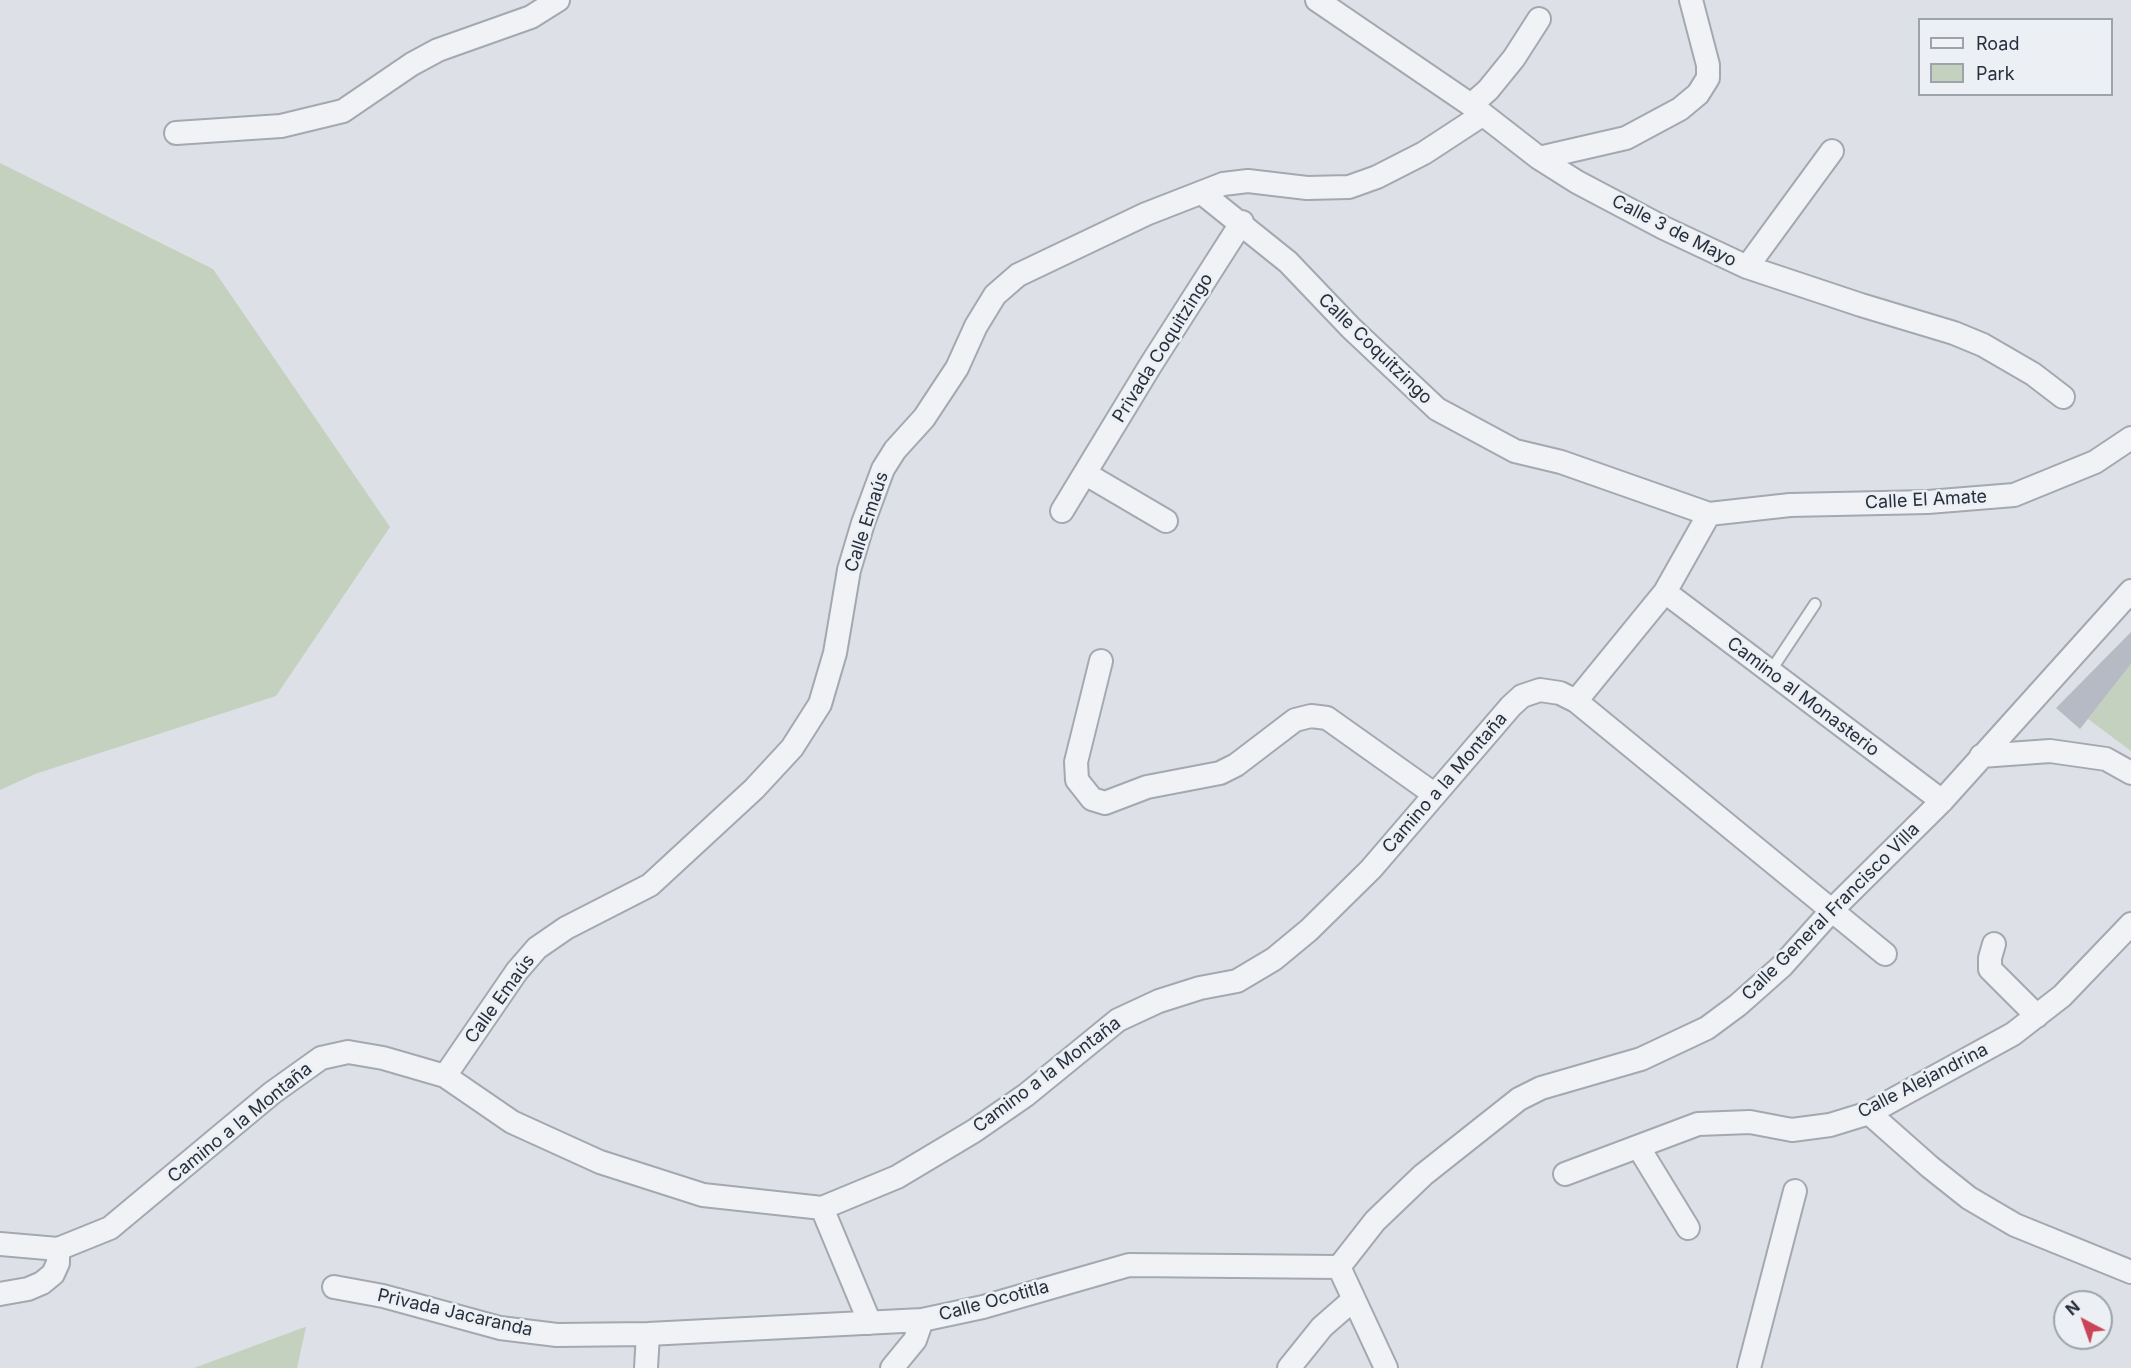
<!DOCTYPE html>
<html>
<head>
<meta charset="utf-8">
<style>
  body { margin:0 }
  #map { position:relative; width:2131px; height:1368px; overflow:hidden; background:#dde1e7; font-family:Inter,sans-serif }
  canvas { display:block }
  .legend { position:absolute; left:1918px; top:18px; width:195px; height:78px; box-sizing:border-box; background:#ecf0f5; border:2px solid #9da3ab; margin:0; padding:8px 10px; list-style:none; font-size:18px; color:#272f3d }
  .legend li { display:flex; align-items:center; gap:12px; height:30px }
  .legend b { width:30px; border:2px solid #9da3ab }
  .north { position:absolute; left:2053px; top:1290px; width:60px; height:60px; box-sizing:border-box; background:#ecf0f5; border:2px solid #9da3ab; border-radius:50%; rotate:319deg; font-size:16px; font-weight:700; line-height:24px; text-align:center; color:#272f3d }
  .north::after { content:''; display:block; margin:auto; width:21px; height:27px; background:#cb4357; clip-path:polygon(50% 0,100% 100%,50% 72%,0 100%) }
</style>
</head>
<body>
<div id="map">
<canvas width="2131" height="1368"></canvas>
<ul class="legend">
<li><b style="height:8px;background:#f0f2f5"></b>Road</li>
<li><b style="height:16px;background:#c3d1be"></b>Park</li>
</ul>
<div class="north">N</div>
</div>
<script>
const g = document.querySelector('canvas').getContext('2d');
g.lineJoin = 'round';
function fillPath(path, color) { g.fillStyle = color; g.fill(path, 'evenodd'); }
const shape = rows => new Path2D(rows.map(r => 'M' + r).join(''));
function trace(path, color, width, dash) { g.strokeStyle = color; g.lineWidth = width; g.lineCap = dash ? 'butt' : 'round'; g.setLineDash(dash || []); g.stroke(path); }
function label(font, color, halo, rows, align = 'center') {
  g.font = font + ' Inter,sans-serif'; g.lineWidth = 5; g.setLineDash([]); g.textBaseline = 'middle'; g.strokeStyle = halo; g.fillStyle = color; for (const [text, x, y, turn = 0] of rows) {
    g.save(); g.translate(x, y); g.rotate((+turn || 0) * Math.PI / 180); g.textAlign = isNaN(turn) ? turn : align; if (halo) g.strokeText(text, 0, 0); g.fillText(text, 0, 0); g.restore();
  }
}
const green = shape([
  [0,163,213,269,390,527,276,696,35,774,0,790],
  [2131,664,2131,751,2088,719],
  [306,1327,297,1368,194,1368,305,1327]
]);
const building = shape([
  [2131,632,2131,664,2080,729,2056,708]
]);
const lane = shape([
  [1770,672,1815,604]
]);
const street = shape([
  [1317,0,1471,105,1539,158,1577,182,1664,228,1747,267,1861,305,1954,333,1983,345,2033,374,2063,397],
  [1471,105,1488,90,1514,58,1539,19],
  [176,133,281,126,343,111,412,64,438,50,531,17,558,0],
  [1539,158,1626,138,1680,109,1698,94,1708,78,1708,65,1691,0],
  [1202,193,1288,262,1351,328,1437,409,1515,451,1561,462,1709,514,1790,505,1928,502,2014,495,2095,462,2131,438],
  [1747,267,1832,151],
  [1086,474,1166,521],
  [1062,511,1150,366,1242,222],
  [1665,592,1942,801],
  [1101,661,1076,762,1077,780,1092,799,1105,803,1147,787,1220,773,1236,765,1295,720,1311,716,1327,718,1434,794],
  [1576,701,1665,592,1709,514],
  [1981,756,2050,751,2106,759,2131,773],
  [1994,944,1990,958,1990,969,2037,1016],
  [445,1076,517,971,537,948,566,928,650,885,754,789,792,748,820,704,835,653,849,570,863,523,883,469,895,450,924,418,957,368,976,326,995,295,1018,275,1146,214,1223,184,1248,181,1307,188,1349,187,1377,177,1424,153,1482,115],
  [1869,1113,1930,1167,1969,1198,2015,1225,2131,1272],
  [1639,1148,1688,1228],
  [1565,1174,1698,1124,1750,1122,1792,1130,1830,1125,1869,1113,2013,1034,2062,996,2131,924],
  [822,1208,870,1323],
  [0,1244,58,1249,110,1228,272,1093,321,1058,348,1052,383,1058,445,1076,512,1122,600,1162,703,1195,822,1208,897,1177,974,1131,1026,1095,1118,1020,1159,1001,1200,988,1237,981,1274,959,1309,930,1371,869,1511,706,1522,696,1540,690,1560,693,1576,701,1885,954],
  [1339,1267,1375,1221,1423,1175,1519,1099,1541,1088,1641,1059,1707,1028,1738,1005,1782,966,1833,909,1942,801,2131,591],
  [1339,1267,1386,1368],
  [334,1287,383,1296,500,1328,557,1335,648,1334,922,1320,983,1307,1129,1265,1339,1267],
  [0,1294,28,1289,42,1283,53,1274,58,1263,58,1249],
  [646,1368,648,1334],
  [892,1368,915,1340,922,1320],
  [1289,1368,1322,1327,1354,1299],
  [1749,1368,1795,1191]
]);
const streetNames = [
  ["Calle 3 de Mayo",1674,231,27],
  ["Privada Coquitzingo",1163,348,-58],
  ["Calle Coquitzingo",1375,349,44],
  ["Calle El Amate",1926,500,-3],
  ["Calle Emaús",867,522,-72],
  ["Camino al Monasterio",1803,697,37],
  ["Camino a la Montaña",1445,783,-49],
  ["Calle General Francisco Villa",1831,912,-45],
  ["Calle Emaús",500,999,-54],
  ["Camino a la Montaña",1047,1075,-37],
  ["Calle Alejandrina",1923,1081,-27],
  ["Camino a la Montaña",240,1123,-39],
  ["Calle Ocotitla",994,1301,-15],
  ["Privada Jacaranda",455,1313,13]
];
fillPath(green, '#c3d1be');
fillPath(building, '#b5bac4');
trace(lane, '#a3a8b1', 14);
trace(street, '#a3a8b1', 26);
trace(lane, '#f0f2f5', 10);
trace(street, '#f0f2f5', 22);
label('18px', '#272f3d', '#ecf0f5', streetNames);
</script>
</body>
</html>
